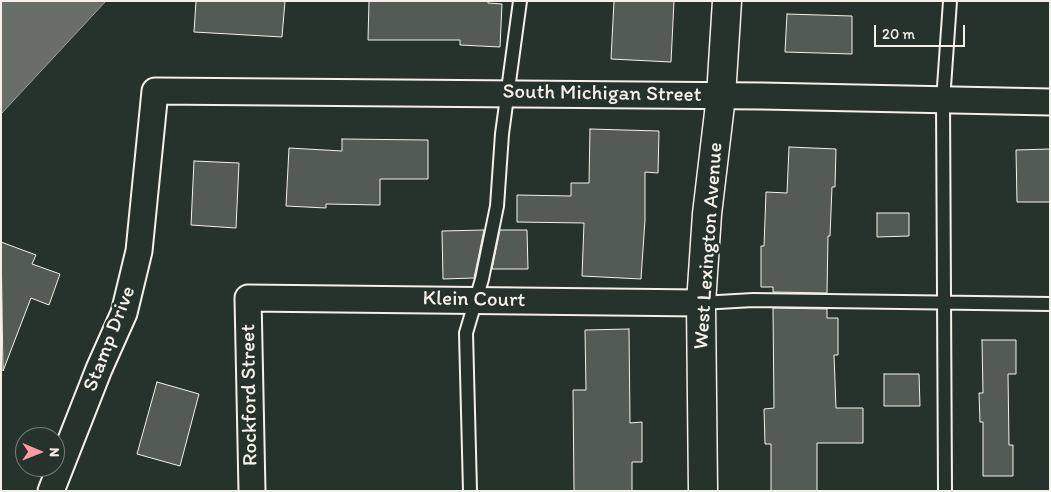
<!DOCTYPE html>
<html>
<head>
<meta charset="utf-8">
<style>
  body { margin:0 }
  #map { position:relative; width:1051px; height:492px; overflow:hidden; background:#26332d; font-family:Itim,sans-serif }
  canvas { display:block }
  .frame { position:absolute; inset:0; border:2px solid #f4f1e8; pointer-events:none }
  .north { position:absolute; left:15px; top:427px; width:50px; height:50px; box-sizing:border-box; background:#26332d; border:1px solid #787f78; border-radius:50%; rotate:91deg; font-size:14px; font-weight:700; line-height:20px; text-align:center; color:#f4f1e8 }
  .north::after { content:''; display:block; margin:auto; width:18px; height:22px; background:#ff9aa2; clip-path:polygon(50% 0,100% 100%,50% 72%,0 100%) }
  .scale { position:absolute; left:874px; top:25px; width:91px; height:22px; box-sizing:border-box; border:2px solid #f4f1e8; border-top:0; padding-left:6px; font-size:15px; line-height:18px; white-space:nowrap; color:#f4f1e8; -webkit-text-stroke:4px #26332d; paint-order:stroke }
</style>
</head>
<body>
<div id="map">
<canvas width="1051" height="492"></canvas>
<div class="frame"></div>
<div class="north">N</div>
<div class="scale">20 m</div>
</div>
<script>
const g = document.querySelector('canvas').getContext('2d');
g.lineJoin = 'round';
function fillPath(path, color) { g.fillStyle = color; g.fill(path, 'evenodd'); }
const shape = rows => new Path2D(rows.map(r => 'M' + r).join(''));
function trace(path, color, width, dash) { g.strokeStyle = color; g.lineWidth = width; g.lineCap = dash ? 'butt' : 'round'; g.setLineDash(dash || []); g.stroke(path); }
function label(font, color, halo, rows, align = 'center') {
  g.font = font + ' Itim,sans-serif'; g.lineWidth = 5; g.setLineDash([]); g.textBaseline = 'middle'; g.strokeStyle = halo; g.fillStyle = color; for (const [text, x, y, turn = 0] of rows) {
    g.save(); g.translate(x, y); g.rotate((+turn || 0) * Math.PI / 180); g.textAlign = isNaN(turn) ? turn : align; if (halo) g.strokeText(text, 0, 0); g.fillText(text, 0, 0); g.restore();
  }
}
const water = shape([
  [1,1,106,1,1,114,1,1]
]);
const building = shape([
  [196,1,285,1,282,37,194,32,196,1],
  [369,1,488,1,488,3,502,4,500,47,460,45,460,40,368,40,369,1],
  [614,1,674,1,671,62,611,59,614,1],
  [787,14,852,16,852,54,785,52,787,14],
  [590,129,659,131,658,173,645,172,645,220,641,279,582,276,584,223,517,222,517,195,571,196,571,183,589,183,590,129],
  [342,139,428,140,428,179,380,179,380,205,326,204,326,208,286,206,289,148,342,151,342,139],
  [789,147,836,149,835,187,832,187,830,236,828,236,827,293,773,292,773,287,761,287,761,246,764,246,766,192,787,193,789,147],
  [1050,149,1050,202,1017,202,1016,150,1050,149],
  [194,161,239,163,236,228,191,225,194,161],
  [877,213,909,213,909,236,877,237,877,213],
  [484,230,474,278,443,279,442,231,484,230],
  [500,230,527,230,528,269,492,269,500,230],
  [1,242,36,255,32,264,60,274,49,305,31,298,3,371,1,242],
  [773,308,827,309,827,318,838,318,838,355,834,355,836,408,863,408,863,443,817,443,817,491,771,491,771,444,765,444,764,409,774,408,773,308],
  [629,329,630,423,642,422,642,462,632,462,632,491,574,491,573,390,586,390,585,330,629,329],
  [982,340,1016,340,1016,374,1008,374,1009,445,1013,445,1013,476,983,476,983,422,980,422,979,393,983,393,982,340],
  [884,374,919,374,920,406,884,406,884,374],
  [157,382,199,394,180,466,137,454,157,382]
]);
const lane = shape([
  [701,303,753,300,1050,304],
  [470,491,466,333,482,279,497,206,502,134,520,1],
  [945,491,943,101,950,1]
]);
const street = shape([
  [51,491,99,369,124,313,139,251,155,91,762,96,1050,102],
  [252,491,248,298,701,303]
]);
const primary = shape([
  [703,491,701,303,707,214,721,96,727,1]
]);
const streetNames = [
  ["South Michigan Street",602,94,1],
  ["West Lexington Avenue",709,246,-86],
  ["Klein Court",474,300,1],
  ["Stamp Drive",110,339,-69],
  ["Rockford Street",250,395,-91]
];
fillPath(water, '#676f68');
trace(water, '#9fa39b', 1);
fillPath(building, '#525c55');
trace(building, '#f4f1e8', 1);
trace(lane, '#f4f1e8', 16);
trace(street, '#f4f1e8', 29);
trace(primary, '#f4f1e8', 31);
trace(lane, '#26332d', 12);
trace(street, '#26332d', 25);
trace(primary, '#26332d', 28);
label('21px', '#f4f1e8', '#26332d', streetNames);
</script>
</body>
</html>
